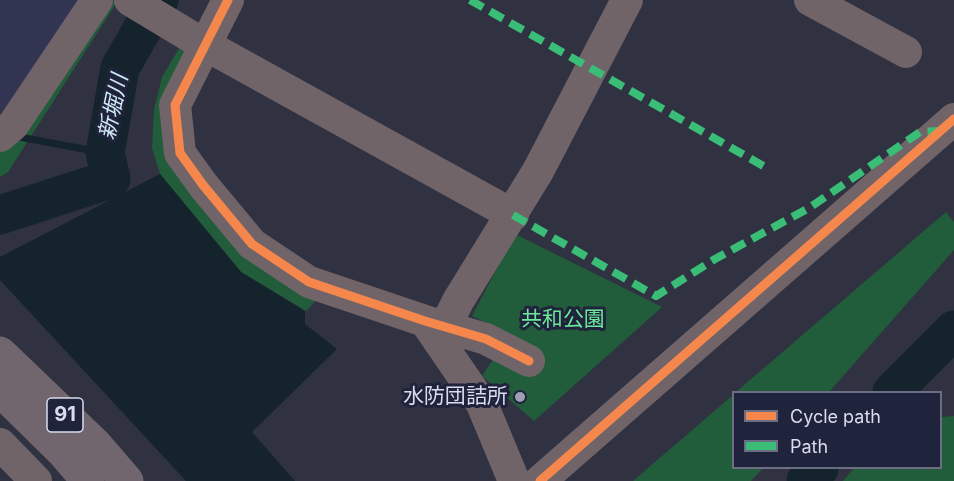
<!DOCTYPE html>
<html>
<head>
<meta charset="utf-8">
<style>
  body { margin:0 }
  #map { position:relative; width:954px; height:481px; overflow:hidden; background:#303241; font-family:Inter,sans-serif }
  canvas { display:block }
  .legend { position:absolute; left:732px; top:391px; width:210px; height:78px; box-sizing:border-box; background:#20233c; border:2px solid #6a6d83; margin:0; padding:8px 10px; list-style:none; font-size:18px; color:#d9dced }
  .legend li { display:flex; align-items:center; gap:12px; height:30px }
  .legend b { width:30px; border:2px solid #6a6d83 }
</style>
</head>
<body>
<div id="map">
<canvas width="954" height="481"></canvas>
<ul class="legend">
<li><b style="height:8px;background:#f5874c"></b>Cycle path</li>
<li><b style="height:8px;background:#3abd76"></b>Path</li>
</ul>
</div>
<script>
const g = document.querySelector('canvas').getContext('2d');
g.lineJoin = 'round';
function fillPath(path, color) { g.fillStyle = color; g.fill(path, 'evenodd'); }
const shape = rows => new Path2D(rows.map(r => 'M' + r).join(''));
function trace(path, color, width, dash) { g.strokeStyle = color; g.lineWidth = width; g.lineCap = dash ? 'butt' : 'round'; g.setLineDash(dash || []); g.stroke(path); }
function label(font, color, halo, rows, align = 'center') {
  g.font = font + ' Inter,"Noto Sans JP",sans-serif'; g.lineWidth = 6; g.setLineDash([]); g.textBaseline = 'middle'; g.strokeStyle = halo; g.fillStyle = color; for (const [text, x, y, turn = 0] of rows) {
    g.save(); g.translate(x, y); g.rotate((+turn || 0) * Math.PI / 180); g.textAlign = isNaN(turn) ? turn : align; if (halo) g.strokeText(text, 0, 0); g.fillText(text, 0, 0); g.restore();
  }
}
const built = shape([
  [0,0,77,0,4,119,0,122]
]);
const green = shape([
  [110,0,117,2,8,172,0,177,0,153,6,147],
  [183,42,193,50,167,127,319,297,306,311,241,272,160,174,152,148,154,110,162,77],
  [946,212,954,222,954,250,829,392,736,392],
  [515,234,662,307,534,421,482,376,510,334,472,316],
  [733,395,734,468,763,468,751,481,633,481],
  [954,416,954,481,843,481,854,468,940,468,941,417]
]);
const water = shape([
  [160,174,241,272,305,311,305,324,337,349,252,432,295,481,186,481,0,280,0,257]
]);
const stream = shape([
  [14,136,105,153]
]);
const river = shape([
  [0,215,111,179,105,153,120,68,159,0],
  [892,392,954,330],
  [806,481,819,468]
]);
const minor = shape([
  [130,0,193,38,513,215],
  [228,0,175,105,180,153,203,185,252,244,309,282,425,321,486,339,529,361],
  [810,0,906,52],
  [0,136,13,125,97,0],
  [425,321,482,404,514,481],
  [445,327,458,301,538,171,627,0],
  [0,444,36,481],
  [540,481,954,119]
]);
const major = shape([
  [0,353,96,445,127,481],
  [0,390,63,452,88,481]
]);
const quiet = shape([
  [470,0,767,168],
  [513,215,656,296,715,259,809,208,920,132,939,131]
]);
const cycleway = shape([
  [228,0,175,105,180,153,203,185,252,244,309,282,425,321,486,339,529,361],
  [540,481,954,119]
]);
const markers = [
  [520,397,6,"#9ea0b1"]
];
const shields = [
  [65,415,36]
];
const shieldNames = [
  ["91",65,415]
];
const parkNames = [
  ["共和公園",563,320]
];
const poiNames = [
  ["水防団詰所",508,397]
];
const waterNames = [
  ["新堀川",114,107,-78]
];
fillPath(built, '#313552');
fillPath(green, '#215d3b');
fillPath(water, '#15232c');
trace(stream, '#15232c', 7);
trace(river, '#15232c', 39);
trace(minor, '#716469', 32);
trace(major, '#71656e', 33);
trace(quiet, '#3abd76', 8, [15, 8]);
trace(cycleway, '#f5874c', 9);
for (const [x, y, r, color] of markers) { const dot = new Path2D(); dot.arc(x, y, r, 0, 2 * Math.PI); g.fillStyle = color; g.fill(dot); trace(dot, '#20233c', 2); }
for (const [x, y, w] of shields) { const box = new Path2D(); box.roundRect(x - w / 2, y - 17, w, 34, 4.5); g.fillStyle = '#20233c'; g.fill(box); trace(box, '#d9dced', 1.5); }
label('bold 20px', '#d9dced', null, shieldNames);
label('21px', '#6ae797', '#20233c', parkNames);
label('21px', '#d9dced', '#20233c', poiNames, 'right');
label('italic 22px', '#cfe9f5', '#20233c', waterNames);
</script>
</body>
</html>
